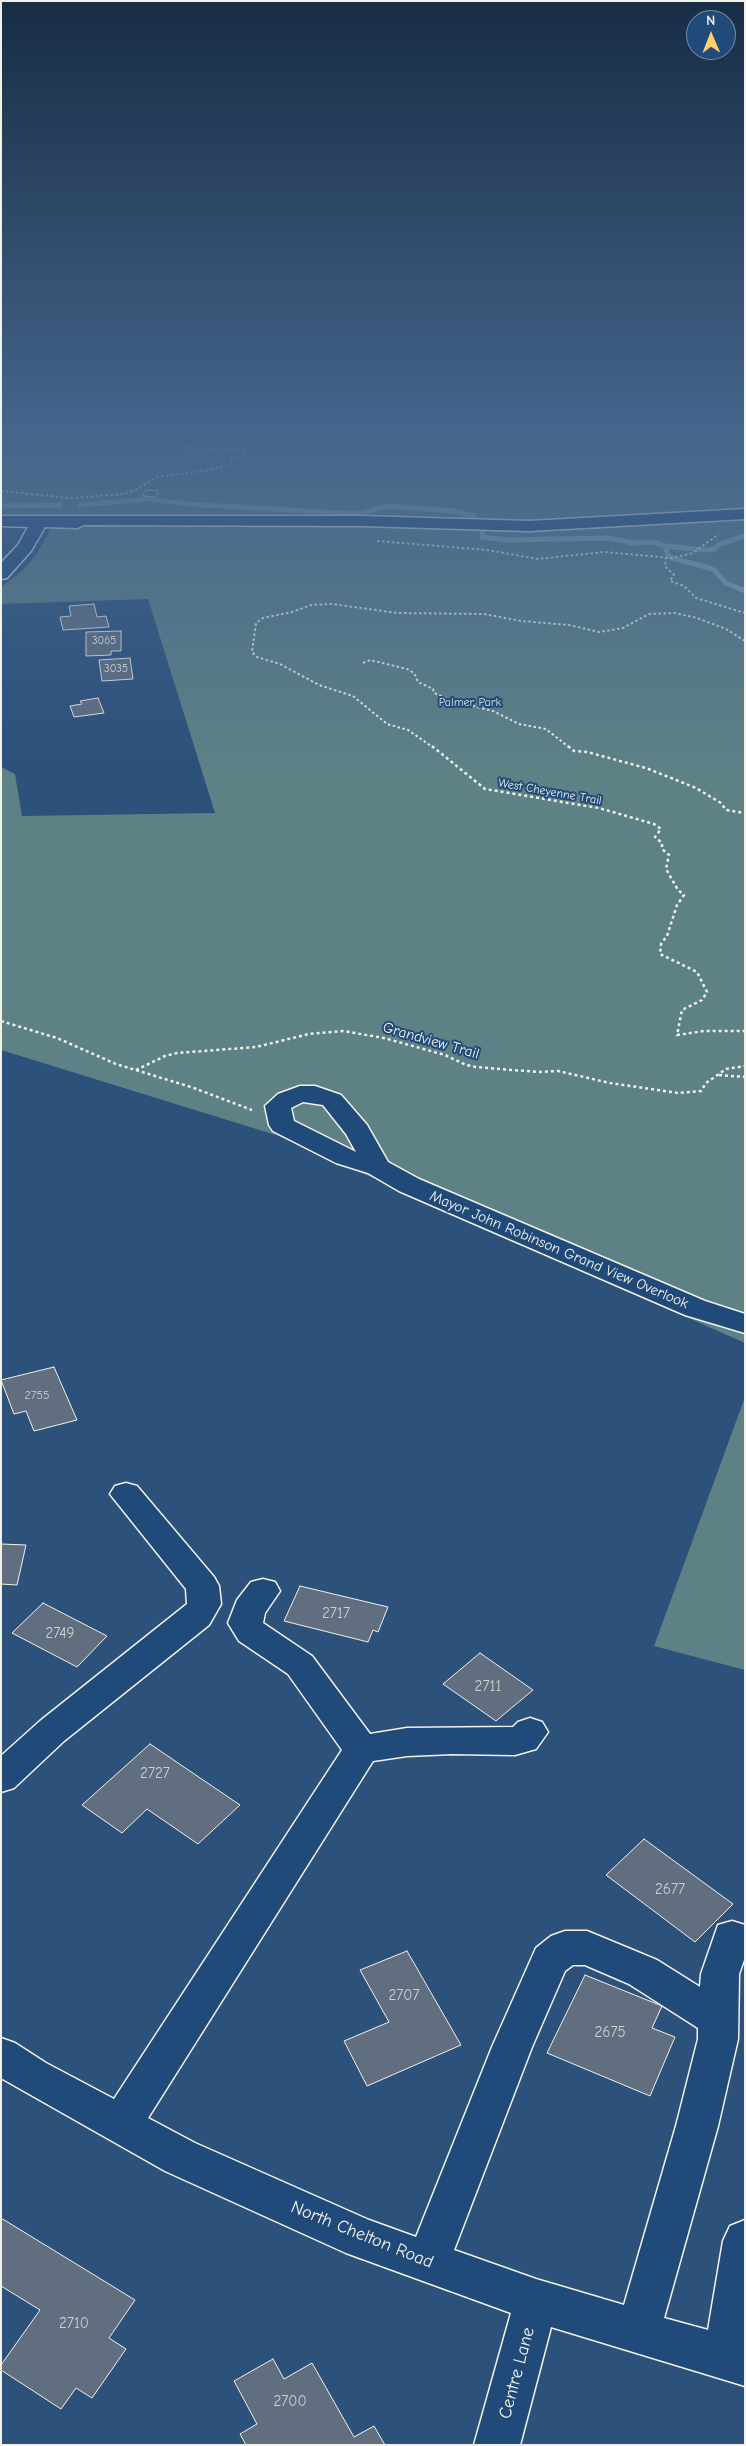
<!DOCTYPE html>
<html>
<head>
<meta charset="utf-8">
<style>
  body { margin:0 }
  #map { position:relative; width:746px; height:2446px; overflow:hidden; background:#2c517b; font-family:"Comic Neue",sans-serif }
  canvas { display:block }
  .frame { position:absolute; inset:0; border:2px solid #f4f1e8; pointer-events:none }
  .north { position:absolute; left:686px; top:10px; width:50px; height:50px; box-sizing:border-box; background:#1f4a7a; border:1px solid #748da6; border-radius:50%; rotate:359deg; font-size:14px; font-weight:700; line-height:20px; text-align:center; color:#f4f1e8 }
  .north::after { content:''; display:block; margin:auto; width:18px; height:22px; background:#ffd166; clip-path:polygon(50% 0,100% 100%,50% 72%,0 100%) }
</style>
</head>
<body>
<div id="map">
<canvas width="746" height="2446"></canvas>
<div class="frame"></div>
<div class="north">N</div>
</div>
<script>
const g = document.querySelector('canvas').getContext('2d');
g.lineJoin = 'round';
function fillPath(path, color) { g.fillStyle = color; g.fill(path, 'evenodd'); }
const shape = rows => new Path2D(rows.map(r => 'M' + r).join(''));
function trace(path, color, width, dash) { g.strokeStyle = color; g.lineWidth = width; g.lineCap = dash ? 'butt' : 'round'; g.setLineDash(dash || []); g.stroke(path); }
function label(font, color, halo, rows, align = 'center') {
  g.font = font + ' "Comic Neue",sans-serif'; g.lineWidth = 4; g.setLineDash([]); g.textBaseline = 'middle'; g.strokeStyle = halo; g.fillStyle = color; for (const [text, x, y, turn = 0] of rows) {
    g.save(); g.translate(x, y); g.rotate((+turn || 0) * Math.PI / 180); g.textAlign = isNaN(turn) ? turn : align; if (halo) g.strokeText(text, 0, 0); g.fillText(text, 0, 0); g.restore();
  }
}
const green = shape([
  [1,428,745,428,745,1343,279,1136,1,1050,1,767,15,774,22,816,215,813,148,599,1,604,1,587,22,571,36,555,53,525,1,518],
  [745,1397,745,1670,654,1646]
]);
const stream = shape([
  [80,505,150,499,186,504,359,514,386,506,454,511,474,516,476,519],
  [1,506,60,505],
  [483,529,482,537,507,540,608,538,634,543,653,542,665,546,705,550,714,549,720,544,745,536],
  [665,546,668,555,672,558,713,569,726,583,745,591]
]);
const building = shape([
  [146,490,159,491,156,497,142,496,146,490],
  [94,604,97,617,106,616,109,627,63,630,60,617,71,616,69,606,94,604],
  [121,631,121,651,111,651,111,655,86,656,86,632,121,631],
  [130,658,133,679,102,681,99,660,130,658],
  [98,698,104,713,74,717,70,706,82,704,80,701,98,698],
  [54,1367,77,1420,34,1431,26,1411,14,1414,1,1380,54,1367],
  [1,1544,26,1545,17,1585,1,1584,1,1544],
  [300,1586,388,1607,378,1632,373,1630,368,1642,284,1621,300,1586],
  [43,1603,107,1636,77,1667,12,1633,43,1603],
  [480,1653,533,1690,496,1721,443,1684,480,1653],
  [150,1744,240,1805,198,1844,147,1809,122,1833,82,1805,150,1744],
  [644,1839,733,1904,695,1942,606,1875,644,1839],
  [407,1951,461,2045,367,2086,344,2041,389,2022,360,1970,407,1951],
  [585,1975,662,2006,652,2028,675,2037,650,2096,547,2053,585,1975],
  [1,2218,135,2300,109,2338,126,2349,92,2398,76,2388,61,2409,1,2370,1,2365,40,2310,1,2286,1,2218],
  [273,2359,284,2379,312,2363,354,2437,374,2426,385,2445,246,2445,240,2434,257,2424,234,2381,273,2359]
]);
const pathFar1 = shape([
  [501,428,503,436,508,439,570,445,635,437,656,439,694,434,745,437],
  [1,491,72,498,124,494,138,489,156,477,209,470,230,464,231,458,244,456,246,452,238,449,198,449,173,445,151,435,112,428],
  [377,541,487,550,538,559,604,552,672,558,693,553,719,534],
  [666,557,665,566,674,575,670,581,684,586,696,598,745,613],
  [363,663,370,660,407,669,414,673,418,682,433,689,434,693,453,701,493,711,519,724,546,729,570,748],
  [434,748,408,730,387,724,353,696,319,685,280,664,257,657,252,652,256,623,263,618,292,612,311,605,332,604,397,613,484,614,521,621,569,625,599,632,623,628,649,614,675,613,697,618,726,629,745,641]
]);
const path = shape([
  [432,746,485,789,599,808,654,824,661,829,655,837,662,843,662,849,669,855,666,869,678,890,684,895,677,905,667,936,661,944,660,954,697,972,707,992,702,1000,682,1010,677,1035,704,1031,745,1031],
  [568,746,574,751,587,752,646,768,696,788,721,803,726,810,745,813],
  [1,1021,57,1038,116,1064,191,1087,252,1110],
  [136,1070,165,1056,177,1053,256,1047,309,1034,343,1031,384,1038,445,1055,466,1065,476,1067,538,1072,558,1071,610,1083,678,1093,701,1091,706,1083,726,1069,745,1066],
  [719,1075,745,1077]
]);
const minor = shape([
  [745,509,745,519,529,531,362,526,84,525,77,528,45,527,31,551,7,578,1,579,1,563,18,545,28,527,1,526,1,516,362,516,529,521,745,509],
  [300,1086,315,1086,341,1095,367,1125,388,1162,419,1179,705,1301,745,1314,745,1333,685,1315,399,1191,368,1173,336,1163,273,1131,269,1125,265,1106,278,1094,300,1086],
  [303,1102,323,1105,346,1134,356,1152,294,1121,291,1108,303,1102],
  [126,1483,137,1486,214,1577,219,1586,221,1604,209,1625,64,1741,14,1788,1,1792,1,1756,40,1721,187,1604,186,1589,110,1494,115,1486,126,1483],
  [263,1579,275,1582,280,1591,265,1613,263,1623,312,1656,370,1734,407,1728,513,1727,518,1722,530,1718,542,1722,548,1732,536,1749,515,1755,452,1754,407,1756,373,1761,148,2118,195,2143,369,2220,416,2237,492,2047,536,1948,551,1936,565,1931,587,1931,657,1960,700,1987,701,1974,718,1925,732,1921,745,1925,745,1957,739,1974,738,2039,718,2126,664,2318,708,2330,723,2241,730,2226,745,2220,745,2386,551,2327,520,2445,474,2445,511,2313,346,2253,165,2171,1,2078,1,2038,15,2043,46,2063,114,2099,342,1750,288,1674,239,1641,228,1623,237,1600,251,1582,263,1579],
  [573,1965,585,1965,629,1984,698,2028,698,2039,676,2126,624,2305,536,2279,454,2250,532,2047,565,1971,573,1965]
]);
const farNumbernames = [
  ["3065",104,641],
  ["3035",116,669]
];
const farParknames = [
  ["Palmer Park",470,703]
];
const farStreetnames = [
  ["West Cheyenne Trail",550,792,10]
];
const numberNames = [
  ["2755",37,1396]
];
const streetNames = [
  ["Grandview Trail",431,1041,16],
  ["Mayor John Robinson Grand View Overlook",559,1250,23]
];
const nearNumbernames = [
  ["2717",336,1614],
  ["2749",60,1634],
  ["2711",488,1687],
  ["2727",155,1774],
  ["2677",670,1890],
  ["2707",404,1996],
  ["2675",610,2033],
  ["2710",74,2324],
  ["2700",290,2402]
];
const nearStreetnames = [
  ["North Chelton Road",362,2235,22],
  ["Centre Lane",517,2373,-75]
];
fillPath(green, '#5e8186');
trace(stream, '#8cacbd', 5);
fillPath(building, '#606e80');
trace(building, '#f4f1e8', 1);
trace(minor, '#f4f1e8', 3);
trace(pathFar1, '#f4f1e8', 2, [2.5, 2.5]);
trace(path, '#f4f1e8', 2.5, [3, 3]);
fillPath(minor, '#1f4a7a');
const sky = g.createLinearGradient(0, 0, 0, 770);
sky.addColorStop(0, '#182d44');
sky.addColorStop(0.56, '#45658d');
sky.addColorStop(1, '#45658d00');
g.fillStyle = sky;
g.fillRect(0, 0, 746, 770);
label('11px', '#cfd0ce', null, farNumbernames);
label('12px', '#dee0d9', '#1f4a7a', farParknames);
label('12px', '#f4f1e8', '#1f4a7a', farStreetnames);
label('12px', '#cfd0ce', null, numberNames);
label('15px', '#f4f1e8', '#1f4a7a', streetNames);
label('15px', '#cfd0ce', null, nearNumbernames);
label('18px', '#f4f1e8', '#1f4a7a', nearStreetnames);
</script>
</body>
</html>
